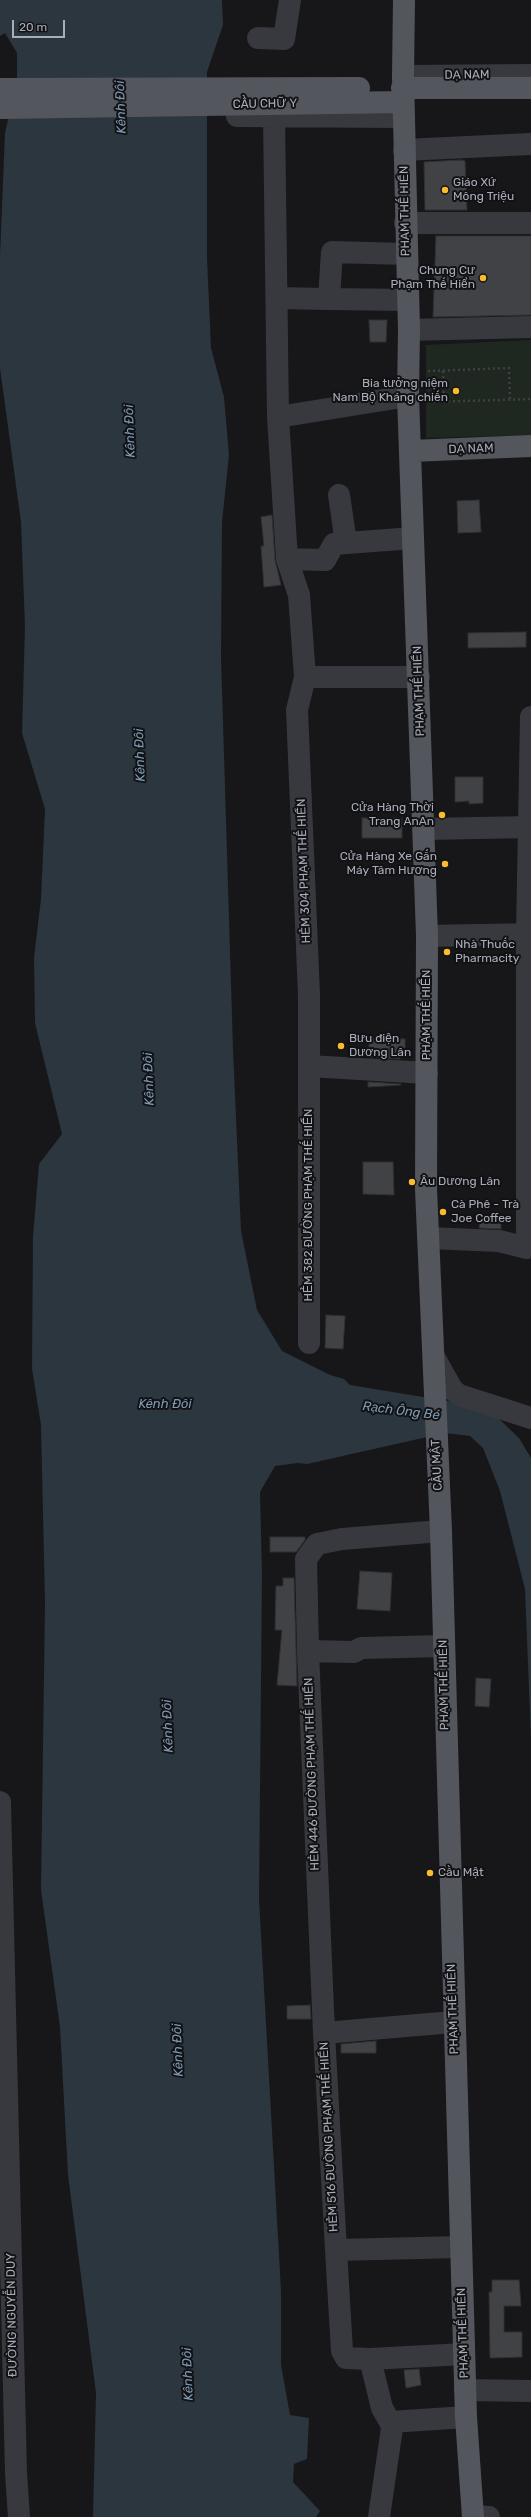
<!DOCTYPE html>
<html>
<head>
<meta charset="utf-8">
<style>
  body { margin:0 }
  #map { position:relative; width:531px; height:2517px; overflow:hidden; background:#171719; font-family:Rubik,sans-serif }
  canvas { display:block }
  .scale { position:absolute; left:12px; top:20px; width:53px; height:18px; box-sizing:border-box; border:2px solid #a9adba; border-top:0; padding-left:5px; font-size:12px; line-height:14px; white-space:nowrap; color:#a9adba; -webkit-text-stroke:3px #121214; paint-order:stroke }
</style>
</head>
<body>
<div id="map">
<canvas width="531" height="2517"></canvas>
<div class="scale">20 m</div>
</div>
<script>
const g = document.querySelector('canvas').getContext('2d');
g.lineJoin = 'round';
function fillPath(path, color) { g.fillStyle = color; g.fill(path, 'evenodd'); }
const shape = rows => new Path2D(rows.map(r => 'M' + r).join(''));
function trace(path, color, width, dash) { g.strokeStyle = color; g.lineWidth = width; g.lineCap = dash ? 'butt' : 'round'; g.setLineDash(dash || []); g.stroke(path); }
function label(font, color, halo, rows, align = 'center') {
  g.font = font + ' Rubik,sans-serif'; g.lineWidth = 4; g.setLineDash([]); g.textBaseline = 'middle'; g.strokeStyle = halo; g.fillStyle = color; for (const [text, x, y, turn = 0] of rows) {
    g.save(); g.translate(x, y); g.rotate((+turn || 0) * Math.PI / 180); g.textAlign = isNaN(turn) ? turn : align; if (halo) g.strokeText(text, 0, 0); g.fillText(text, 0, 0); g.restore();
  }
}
const green = shape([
  [531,340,531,435,426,438,426,345]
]);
const water = shape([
  [0,0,222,0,223,25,207,72,207,258,211,348,224,397,229,455,222,522,221,657,233,1049,241,1231,257,1310,282,1351,330,1375,344,1379,350,1385,466,1404,497,1417,519,1438,531,1458,531,1739,525,1589,500,1491,483,1448,470,1436,445,1433,307,1464,298,1463,275,1466,260,1492,262,1574,259,1899,281,2291,281,2365,290,2415,309,2418,307,2459,294,2464,293,2482,320,2511,316,2517,93,2517,96,2393,68,2175,60,2027,41,1890,45,1602,41,1425,32,1369,33,1236,39,1164,62,1134,35,1023,34,958,41,899,45,809,22,733,25,626,21,522,0,368,0,256,5,133,17,79,17,53,5,33,0,36]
]);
const building = shape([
  [461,160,465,161,467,210,425,210,424,162,461,160],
  [436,236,531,236,531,315,433,317,436,236],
  [369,320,387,320,386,342,370,342,369,320],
  [479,500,481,532,458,533,457,501,479,500],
  [272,515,275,560,281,585,264,587,261,546,264,546,261,517,272,515],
  [526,632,526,647,468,648,468,633,526,632],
  [455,777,483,777,483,803,469,804,469,801,455,802,455,777],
  [362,818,402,818,402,838,362,838,362,818],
  [369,1038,405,1039,405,1054,400,1053,400,1059,369,1057,369,1038],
  [368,1082,401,1084,401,1085,368,1087,368,1082],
  [363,1162,393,1162,394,1195,363,1194,363,1162],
  [480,1221,501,1224,501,1229,479,1228,480,1221],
  [326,1315,345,1316,343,1349,325,1348,326,1315],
  [270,1537,305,1537,305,1540,296,1552,270,1552,270,1537],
  [360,1571,392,1573,390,1611,357,1609,360,1571],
  [283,1578,294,1578,297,1686,277,1685,282,1630,275,1630,276,1586,283,1586,283,1578],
  [476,1678,491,1679,489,1707,475,1706,476,1678],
  [310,2005,311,2019,287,2019,287,2006,310,2005],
  [376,2041,376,2053,341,2053,341,2044,376,2041],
  [492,2280,519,2280,521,2306,504,2306,504,2332,522,2332,522,2357,490,2358,489,2292,492,2292,492,2280],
  [419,2369,421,2385,406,2388,404,2370,419,2369]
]);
const path = shape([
  [428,371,509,368,510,399],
  [443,371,444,402],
  [428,402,531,399]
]);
const minor = shape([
  [258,38,284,39,290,0],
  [403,76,531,75],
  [237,116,403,117],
  [274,116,278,417,287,559,299,595,305,677,297,710,309,995,309,1343],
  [404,150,531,144],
  [405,223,531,223],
  [277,298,329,299,332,252,406,254],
  [329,299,408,300],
  [409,330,531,327],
  [278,417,408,396],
  [339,495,346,543],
  [287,559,325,560,334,544,413,538],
  [305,677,419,677],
  [424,829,531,827],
  [427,936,531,934],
  [309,1066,427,1073],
  [429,1238,499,1241,527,1248,527,934,531,717],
  [434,1357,452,1389,459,1395,531,1418],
  [308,1651,306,1559,317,1544,342,1539,441,1531],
  [0,1802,16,2473,19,2517],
  [324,2033,308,1651,354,1652,361,1648,443,1646],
  [336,2250,324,2033,453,2022],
  [370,2359,464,2354],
  [465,2390,531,2391],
  [390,2422,382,2408,370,2359,346,2358,342,2351,336,2250,460,2247],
  [473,2516,489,2517],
  [379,2517,392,2428,390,2422,466,2417]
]);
const major = shape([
  [404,0,403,76,409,330,408,396,427,936,426,1189,441,1531,466,2417,473,2517],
  [0,89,359,88],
  [0,108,402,102],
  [411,451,531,446]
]);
const majorBridge = shape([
  [402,88,531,88]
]);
const markers = [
  [445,190,4,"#f9bc2f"],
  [483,278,4,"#f9bc2f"],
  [456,391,4,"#f9bc2f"],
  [442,815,4,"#f9bc2f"],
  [445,864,4,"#f9bc2f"],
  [447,952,4,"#f9bc2f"],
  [341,1046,4,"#f9bc2f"],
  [412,1182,4,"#f9bc2f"],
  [443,1212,4,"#f9bc2f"],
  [430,1873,4,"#f9bc2f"]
];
const streetNames = [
  ["DẠ NAM",467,75,-1],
  ["CẦU CHỮ Y",265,104,-1],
  ["PHẠM THẾ HIỂN",405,211,-91],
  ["DẠ NAM",471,449,-2],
  ["PHẠM THẾ HIỂN",419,691,-92],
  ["HẺM 304 PHẠM THẾ HIỂN",304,871,-92],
  ["PHẠM THẾ HIỂN",427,1015,-90],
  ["HẺM 382 ĐƯỜNG PHẠM THẾ HIỂN",309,1205,-90],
  ["CẦU MẬT",437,1465,-93],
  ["PHẠM THẾ HIỂN",444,1685,-91],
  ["HẺM 446 ĐƯỜNG PHẠM THẾ HIỂN",312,1774,-92],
  ["PHẠM THẾ HIỂN",453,2009,-92],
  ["HẺM 516 ĐƯỜNG PHẠM THẾ HIỂN",329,2137,-93],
  ["ĐƯỜNG NGUYỄN DUY",12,2315,-91],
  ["PHẠM THẾ HIỂN",463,2333,-92]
];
const poiNames = [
  ["Giáo Xứ",453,183],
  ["Mông Triệu",453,197],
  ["Chung Cư",475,271,"right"],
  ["Phạm Thế Hiển",475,285,"right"],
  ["Bia tưởng niệm",448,384,"right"],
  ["Nam Bộ Kháng chiến",448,398,"right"],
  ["Cửa Hàng Thời",434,808,"right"],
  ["Trang AnAn",434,822,"right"],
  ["Cửa Hàng Xe Gắn",437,857,"right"],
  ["Máy Tâm Hương",437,871,"right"],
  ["Nhà Thuốc",455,945],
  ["Pharmacity",455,959],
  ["Bưu điện",349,1039],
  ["Dương Lân",349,1053],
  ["Âu Dương Lân",420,1182],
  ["Cà Phê - Trà",451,1205],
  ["Joe Coffee",451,1219],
  ["Cầu Mật",438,1873]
];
const waterNames = [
  ["Kênh Đôi",121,107,-92],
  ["Kênh Đôi",130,431,-92],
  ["Kênh Đôi",140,755,-92],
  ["Kênh Đôi",149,1079,-92],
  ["Kênh Đôi",165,1404],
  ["Rạch Ông Bé",401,1411,7],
  ["Kênh Đôi",168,1726,-92],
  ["Kênh Đôi",178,2050,-92],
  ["Kênh Đôi",188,2374,-92]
];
fillPath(green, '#1f2820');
fillPath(water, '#2c363e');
fillPath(building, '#414246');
trace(building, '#313135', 1);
trace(path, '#3e4045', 2.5, [2, 3]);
trace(minor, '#38393e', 22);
trace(major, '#54565e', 22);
trace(majorBridge, '#54565e', 22);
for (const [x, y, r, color] of markers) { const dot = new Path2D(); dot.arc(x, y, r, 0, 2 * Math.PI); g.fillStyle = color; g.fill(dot); trace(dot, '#121214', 1.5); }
label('12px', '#a9adba', '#121214', streetNames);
label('12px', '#a9adba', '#121214', poiNames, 'left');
label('italic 13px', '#7e9ab6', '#121214', waterNames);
</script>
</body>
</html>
